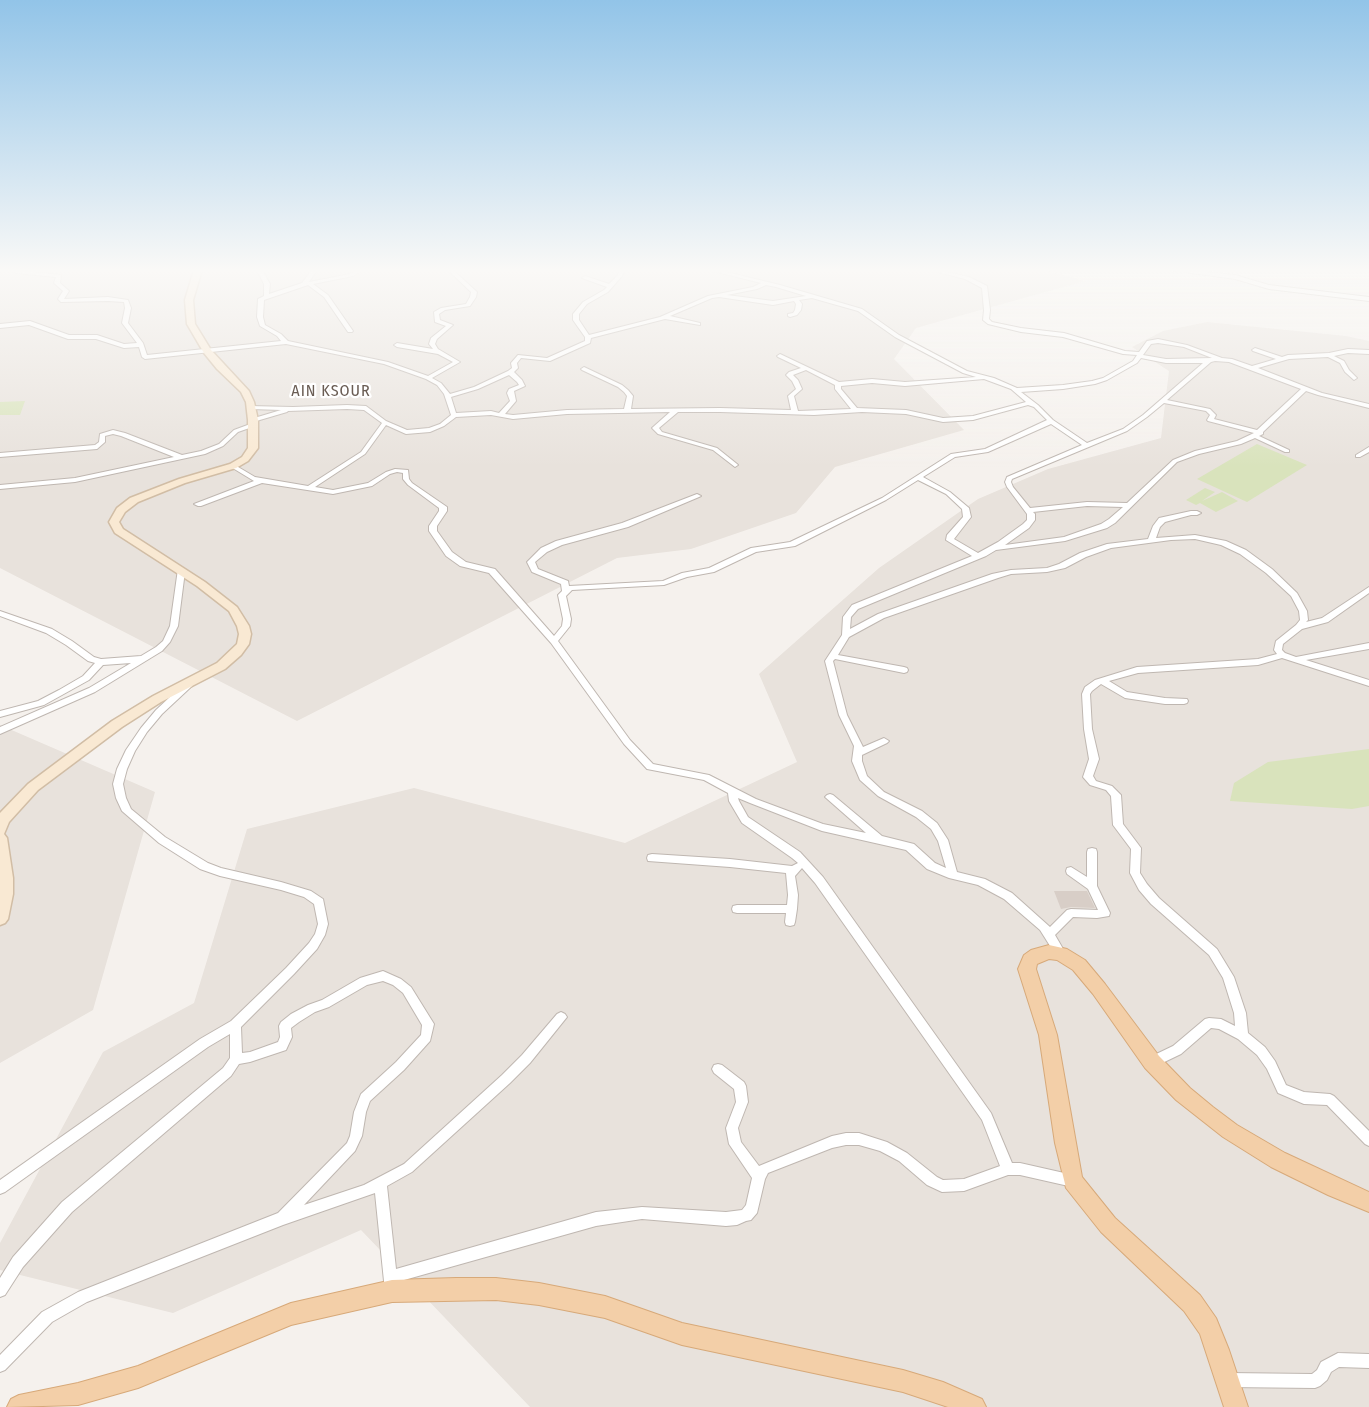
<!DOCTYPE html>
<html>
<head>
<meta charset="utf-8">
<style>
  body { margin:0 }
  canvas { display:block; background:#f5f1ed }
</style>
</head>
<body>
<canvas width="1369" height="1407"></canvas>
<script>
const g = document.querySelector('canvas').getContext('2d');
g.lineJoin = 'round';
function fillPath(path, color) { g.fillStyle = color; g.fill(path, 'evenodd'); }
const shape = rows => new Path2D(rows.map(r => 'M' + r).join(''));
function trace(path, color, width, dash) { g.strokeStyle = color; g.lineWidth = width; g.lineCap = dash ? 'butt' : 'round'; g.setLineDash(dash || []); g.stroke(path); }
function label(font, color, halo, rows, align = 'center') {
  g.font = font + ' "Fira Sans Condensed",sans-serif'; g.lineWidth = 4.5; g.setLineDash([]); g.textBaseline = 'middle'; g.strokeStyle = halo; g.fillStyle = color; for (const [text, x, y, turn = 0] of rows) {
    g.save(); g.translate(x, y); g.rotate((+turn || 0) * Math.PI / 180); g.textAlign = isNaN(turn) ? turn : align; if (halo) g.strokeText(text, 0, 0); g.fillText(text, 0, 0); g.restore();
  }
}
const residential = shape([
  [0,270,1044,270,1085,281,916,328,894,359,964,430,835,467,796,513,691,549,617,558,297,721,0,568],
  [1207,322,1346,336,1369,341,1369,1407,530,1407,361,1230,173,1313,0,1270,0,1243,103,1052,194,1003,247,829,414,788,625,843,797,762,759,674,879,568,978,499,1048,469,1161,438,1169,371,1132,347,1163,331],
  [0,725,155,792,93,1010,0,1063]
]);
const green = shape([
  [25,401,20,415,0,415,0,402],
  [1257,444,1307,465,1247,502,1197,479],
  [1205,488,1215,492,1202,501,1222,492,1238,501,1216,512,1200,503,1196,505,1186,500],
  [1369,749,1369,806,1352,809,1230,801,1234,783,1268,762]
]);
const building = shape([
  [1054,891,1087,891,1095,908,1071,907,1061,909]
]);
const street = shape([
  [14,270,61,275,60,283,69,291,64,299,108,297,128,300,131,308,128,323,143,343,147,355,281,341,277,336,260,326,257,317,258,299,264,296,264,284,257,270,262,270,270,284,269,294,302,283,312,270,317,270,309,282,350,274,357,270,363,270,353,276,313,284,328,295,353,331,352,332,348,332,324,297,308,285,264,300,263,317,265,325,281,334,288,341,388,362,428,376,453,362,438,354,397,347,394,345,397,343,433,349,429,344,431,338,446,326,435,322,434,312,441,308,466,304,470,297,471,292,448,270,453,270,477,292,476,297,470,306,445,310,439,314,440,320,453,325,437,339,435,344,438,349,460,362,432,378,441,383,450,394,474,387,508,371,512,368,511,363,518,355,547,358,585,341,585,337,573,320,573,314,583,302,604,290,607,287,582,278,585,276,609,284,618,275,619,270,625,270,622,276,608,292,587,304,579,314,579,320,589,335,660,317,708,296,753,287,761,283,709,270,718,270,780,285,862,309,899,335,967,371,994,378,1017,388,1063,385,1092,381,1103,378,1133,361,1137,355,1123,354,1063,337,1021,332,988,324,983,320,984,310,982,288,965,279,930,270,939,270,969,277,987,286,990,310,989,319,992,322,1021,328,1064,333,1125,351,1139,352,1147,341,1158,339,1187,345,1222,358,1232,359,1252,366,1276,359,1253,351,1252,350,1255,348,1282,357,1288,355,1329,353,1348,349,1369,350,1369,354,1348,353,1334,356,1344,361,1349,370,1357,378,1354,380,1345,372,1340,363,1328,357,1289,359,1258,368,1322,393,1369,404,1369,408,1318,395,1306,391,1263,432,1263,434,1259,436,1289,450,1289,452,1285,452,1255,438,1241,444,1199,454,1177,462,1115,523,1107,528,1065,541,996,550,986,556,858,609,851,617,850,629,878,614,992,574,1011,570,1047,568,1059,564,1080,553,1107,544,1148,539,1153,526,1159,518,1191,511,1197,511,1201,513,1197,515,1191,515,1165,522,1160,527,1156,538,1195,535,1226,541,1246,550,1272,569,1297,593,1307,611,1308,620,1306,622,1322,618,1369,587,1369,593,1328,622,1302,629,1283,644,1282,650,1285,653,1296,657,1369,643,1369,649,1306,660,1369,680,1369,686,1282,658,1258,665,1138,673,1109,681,1127,692,1165,698,1187,699,1188,701,1187,703,1184,704,1165,704,1125,698,1101,684,1092,691,1090,694,1092,729,1099,759,1093,776,1096,781,1112,786,1121,795,1123,824,1141,848,1140,873,1147,884,1159,898,1217,949,1234,977,1246,1013,1248,1033,1265,1047,1275,1061,1286,1085,1304,1092,1330,1094,1334,1096,1369,1131,1369,1146,1365,1144,1327,1105,1304,1104,1278,1093,1267,1069,1257,1055,1238,1039,1219,1029,1211,1028,1181,1054,1156,1066,1152,1067,1148,1066,1146,1062,1148,1058,1173,1046,1205,1019,1209,1018,1221,1019,1235,1026,1234,1013,1223,978,1209,955,1151,904,1139,890,1130,873,1131,849,1113,825,1111,796,1106,790,1090,785,1083,777,1089,759,1084,729,1082,694,1085,687,1095,680,1137,667,1258,659,1277,654,1274,650,1276,641,1296,625,1300,620,1299,611,1291,596,1266,573,1240,554,1221,545,1195,539,1171,540,1111,548,1086,557,1065,568,1047,572,1011,574,998,578,884,618,849,637,838,655,904,667,907,668,908,670,907,672,904,673,835,659,833,661,847,715,863,747,884,738,889,741,887,743,862,755,862,761,867,776,884,792,922,811,937,823,948,840,957,872,985,879,1012,893,1050,927,1067,910,1071,909,1098,910,1088,889,1067,874,1066,871,1067,868,1071,867,1087,877,1087,852,1088,849,1092,848,1096,849,1097,852,1097,886,1110,913,1109,916,1097,918,1073,917,1055,935,1066,954,1065,957,1061,959,1057,957,1040,930,1004,899,978,885,949,878,927,869,906,850,822,831,750,803,738,798,739,801,748,817,800,852,823,877,991,1113,1012,1163,1020,1163,1073,1175,1078,1177,1079,1181,1078,1185,1073,1187,1020,1175,1008,1175,964,1191,942,1192,927,1185,899,1161,880,1151,859,1145,846,1145,832,1148,768,1173,765,1179,757,1213,751,1220,746,1221,737,1225,726,1226,642,1219,596,1226,397,1282,399,1291,397,1296,392,1298,387,1296,385,1291,375,1193,283,1225,87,1302,52,1322,5,1370,0,1372,0,1355,42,1312,78,1292,278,1213,347,1143,350,1136,354,1112,361,1094,396,1062,421,1035,422,1025,403,993,393,985,383,981,367,985,329,1007,315,1012,299,1022,291,1028,292,1037,286,1050,250,1062,239,1064,231,1076,72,1212,23,1267,5,1295,0,1297,0,1278,13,1257,62,1202,223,1068,230,1058,230,1034,208,1047,5,1192,0,1194,0,1180,200,1039,231,1021,286,968,309,943,315,934,318,924,314,904,304,897,281,890,220,876,200,869,159,843,122,811,116,798,113,784,117,769,126,750,141,728,156,710,186,682,189,681,192,682,193,684,192,686,162,714,147,732,135,751,127,769,123,784,126,798,131,809,165,837,208,863,221,868,281,882,311,891,323,899,328,924,325,935,317,949,294,974,241,1027,242,1053,250,1052,278,1042,280,1037,279,1026,281,1022,291,1014,308,1005,322,1000,360,978,383,971,401,979,411,987,434,1024,430,1041,404,1070,370,1101,366,1112,362,1136,355,1151,304,1205,364,1185,404,1164,502,1075,522,1055,557,1014,561,1012,565,1014,567,1017,530,1063,510,1083,412,1172,387,1186,396,1269,596,1212,642,1207,726,1212,742,1210,746,1205,752,1178,729,1144,726,1128,736,1102,734,1089,714,1073,712,1069,714,1065,718,1064,722,1065,744,1082,746,1086,748,1102,738,1128,741,1142,759,1166,832,1136,846,1133,859,1133,887,1142,907,1153,937,1177,943,1180,964,1179,1000,1166,982,1120,815,883,802,868,795,876,798,895,797,909,795,922,794,925,790,926,786,925,785,922,786,913,737,913,733,912,732,909,733,906,737,905,787,905,788,895,786,873,730,867,648,861,647,858,648,855,652,854,730,859,792,866,798,863,792,858,742,823,729,801,728,793,704,780,647,769,624,744,551,643,489,573,460,566,446,556,429,531,429,526,439,511,439,508,408,485,403,479,403,473,397,472,390,474,372,486,333,494,262,483,201,506,198,506,194,504,254,481,231,467,231,465,233,464,255,477,308,486,361,452,382,423,364,410,347,409,288,411,287,412,253,422,250,420,251,419,281,410,251,409,248,407,249,406,293,407,347,405,366,406,386,421,407,430,429,428,440,424,451,415,444,394,437,385,426,379,384,364,286,344,145,359,142,357,139,347,124,348,96,339,68,339,29,325,0,328,0,324,30,321,69,335,97,335,124,344,137,343,122,323,125,308,124,302,108,301,61,302,58,299,63,291,54,283,56,277,16,273,14,272,14,270],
  [766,285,776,287,806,296,773,301,727,295,757,289,766,285],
  [719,297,773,305,794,301,796,304,795,310,793,313,788,314,788,316,790,317,797,315,801,310,802,304,799,300,812,298,858,311,895,337,963,373,976,377,905,382,872,379,839,382,780,354,777,356,778,357,801,368,789,372,786,375,792,381,796,389,788,396,791,410,720,408,631,409,633,396,628,390,622,385,584,367,581,369,582,370,618,387,624,392,627,396,624,409,567,410,513,415,505,414,516,401,514,391,525,386,522,380,514,372,518,368,517,363,521,358,550,361,590,343,591,338,665,319,700,325,700,323,670,316,712,298,719,297],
  [1158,343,1184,347,1212,358,1166,359,1143,355,1151,344,1158,343],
  [1141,358,1166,363,1203,363,1143,415,1123,429,1087,443,1053,420,1038,405,1021,392,1063,389,1095,384,1107,380,1137,363,1141,358],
  [1215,361,1229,362,1301,389,1257,430,1214,419,1216,415,1210,409,1167,400,1211,362,1215,361],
  [806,370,835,385,835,389,851,409,798,411,794,396,802,389,798,380,793,375,806,370],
  [509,375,517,382,519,385,509,389,507,393,510,401,499,413,491,411,456,413,451,397,478,389,509,375],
  [984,379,1011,389,1026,402,973,416,943,418,906,410,857,408,841,389,841,386,872,383,905,386,984,379],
  [1164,403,1206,411,1210,415,1207,420,1208,421,1254,433,1237,441,1195,451,1173,460,1127,503,1087,502,1030,508,1013,487,1011,482,1012,479,1127,431,1147,417,1164,403],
  [1028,405,1034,407,1047,420,985,449,951,454,882,498,790,542,751,548,709,568,682,573,663,581,569,586,568,581,538,569,535,562,547,552,562,545,628,527,699,497,701,496,697,494,622,523,556,541,541,548,527,562,532,572,561,584,562,591,558,595,563,619,562,626,554,636,495,569,466,562,452,552,437,531,437,526,447,511,447,507,412,483,409,479,408,470,395,469,386,472,368,483,333,490,315,487,365,454,386,425,406,434,430,432,444,426,456,417,491,415,513,419,567,414,670,412,652,428,658,434,713,450,735,467,738,465,737,464,717,448,662,432,659,428,678,412,720,412,814,415,862,412,906,414,943,422,973,420,1028,405],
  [1051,424,1082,445,1007,477,1005,482,1007,487,1027,514,1027,520,1023,524,998,542,978,553,954,539,971,517,969,508,950,492,923,477,955,457,988,452,1051,424],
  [918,480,946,494,962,509,963,517,947,535,946,540,972,556,852,605,843,617,842,635,825,661,839,715,854,746,852,761,860,780,878,796,916,817,931,829,938,841,946,868,935,863,914,844,882,836,833,795,830,794,827,795,825,797,866,833,823,824,756,799,709,775,653,764,630,740,558,641,570,626,571,619,566,596,572,590,664,585,687,577,714,572,756,552,795,546,886,500,918,480],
  [1087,506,1123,507,1109,519,1101,524,1064,537,1005,545,1029,528,1035,520,1035,514,1033,512,1087,506],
  [1170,270,1187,270,1235,275,1269,285,1369,297,1369,301,1269,289,1235,279,1170,270],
  [253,423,256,425,255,426,238,432,223,446,205,454,75,482,0,489,0,485,75,478,174,457,121,436,113,434,105,436,105,442,97,449,0,457,0,453,95,445,99,442,100,434,113,430,125,433,182,455,201,451,219,444,234,430,253,423],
  [1369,447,1369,452,1360,457,1356,457,1356,455,1369,447],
  [178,569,181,569,185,571,178,626,170,642,162,651,95,692,0,734,0,727,89,688,131,663,103,665,89,680,44,705,0,717,0,711,38,701,59,690,83,676,95,663,88,661,66,645,46,633,0,616,0,611,52,629,72,641,94,657,101,659,141,656,156,647,163,641,170,626,178,569],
  [1338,1353,1369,1354,1369,1368,1339,1367,1331,1372,1327,1380,1320,1386,1315,1388,1228,1387,1223,1385,1221,1380,1223,1375,1228,1373,1312,1374,1317,1370,1321,1362,1338,1353]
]);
const secondary = shape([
  [194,270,202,270,193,300,195,324,211,350,249,391,254,402,258,420,258,448,248,461,236,468,185,483,138,502,125,512,119,522,123,529,205,582,237,607,249,626,251,634,249,644,241,655,225,669,161,702,122,727,38,790,9,822,4,834,7,838,13,878,13,894,8,919,5,923,0,925,0,813,28,784,112,721,153,696,217,663,237,644,239,634,237,626,229,611,197,586,115,533,109,522,117,508,130,498,179,479,230,464,242,457,248,448,248,420,246,402,241,392,217,369,204,353,187,324,185,300,194,270]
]);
const primary = shape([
  [1049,945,1067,949,1085,960,1105,984,1159,1056,1190,1088,1213,1107,1237,1125,1285,1153,1369,1192,1369,1212,1328,1195,1271,1167,1223,1137,1176,1100,1145,1068,1093,994,1073,970,1057,960,1049,959,1037,964,1036,969,1057,1035,1082,1177,1115,1218,1200,1295,1216,1318,1229,1350,1248,1407,1224,1407,1200,1334,1184,1311,1101,1232,1066,1188,1055,1143,1039,1035,1018,969,1024,955,1031,950,1049,945],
  [456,1278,496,1278,539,1283,605,1296,682,1323,903,1370,943,1382,982,1399,986,1407,948,1407,903,1392,682,1345,605,1318,539,1305,496,1300,392,1302,291,1325,138,1388,78,1405,7,1407,11,1399,19,1395,78,1383,138,1366,291,1303,392,1280,456,1278]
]);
const farQuarternames = [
  ["AIN KSOUR",331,392]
];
fillPath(residential, '#e8e2dc');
fillPath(green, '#d9e3bc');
fillPath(building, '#d8cec7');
trace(street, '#bfb7b1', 2);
trace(secondary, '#d1bda5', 3);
trace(primary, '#d7a979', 2);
fillPath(street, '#fff');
fillPath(secondary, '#f9e9d3');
fillPath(primary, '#f3cfa8');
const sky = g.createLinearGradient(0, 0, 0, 467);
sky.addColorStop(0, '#92c4e8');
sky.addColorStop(0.58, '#faf9f7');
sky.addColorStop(1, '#faf9f700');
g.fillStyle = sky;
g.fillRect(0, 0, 1369, 467);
g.letterSpacing = '1px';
label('16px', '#6a5d54', '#fff', farQuarternames);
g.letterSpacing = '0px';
</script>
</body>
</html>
